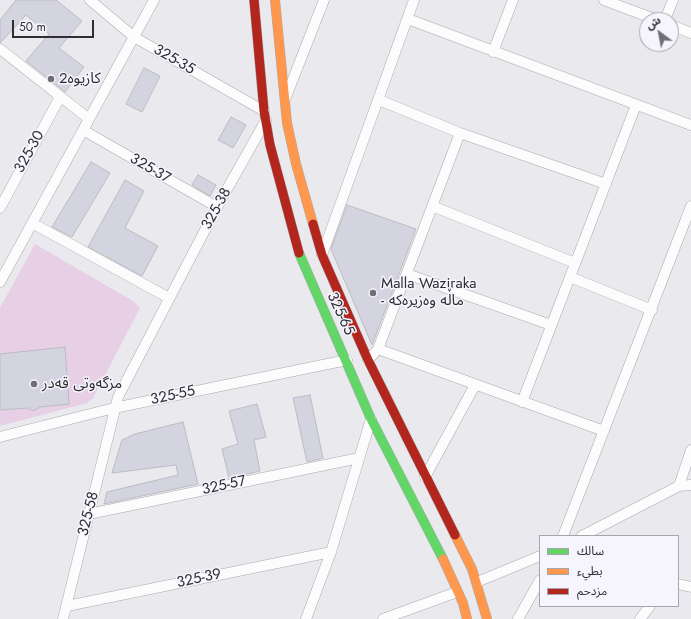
<!DOCTYPE html>
<html>
<head>
<meta charset="utf-8">
<style>
  body { margin:0 }
  #map { position:relative; width:691px; height:619px; overflow:hidden; background:#e9e9ee; font-family:Jost,"Noto Sans Arabic",sans-serif }
  canvas { display:block }
  .legend { position:absolute; left:539px; top:535px; width:140px; height:72px; box-sizing:border-box; background:#f6f4fd; border:1px solid #a6a5ab; margin:0; padding:5px 7px; list-style:none; font-size:12px; color:#2f2e31 }
  .legend li { display:flex; align-items:center; gap:8px; height:20px }
  .legend b { width:20px; border:1px solid #a6a5ab }
  .north { position:absolute; left:639px; top:12px; width:40px; height:40px; box-sizing:border-box; background:#f6f4fd; border:1px solid #a6a5ab; border-radius:50%; rotate:328deg; font-size:11px; font-weight:700; line-height:16px; text-align:center; color:#2f2e31 }
  .north::after { content:''; display:block; margin:auto; width:14px; height:18px; background:#706f73; clip-path:polygon(50% 0,100% 100%,50% 72%,0 100%) }
  .scale { position:absolute; left:12px; top:20px; width:82px; height:18px; box-sizing:border-box; border:2px solid #2f2e31; border-top:0; padding-left:5px; font-size:12px; line-height:14px; white-space:nowrap; color:#2f2e31; -webkit-text-stroke:3px #f6f4fd; paint-order:stroke }
</style>
</head>
<body>
<div id="map">
<canvas width="691" height="619"></canvas>
<ul class="legend">
<li><b style="height:5px;background:#63d668"></b>سالك</li>
<li><b style="height:5px;background:#ff974d"></b>بطيء</li>
<li><b style="height:5px;background:#b3261e"></b>مزدحم</li>
</ul>
<div class="north">ش</div>
<div class="scale">50 m</div>
</div>
<script>
const g = document.querySelector('canvas').getContext('2d');
g.lineJoin = 'round';
function fillPath(path, color) { g.fillStyle = color; g.fill(path, 'evenodd'); }
const shape = rows => new Path2D(rows.map(r => 'M' + r).join(''));
function trace(path, color, width, dash) { g.strokeStyle = color; g.lineWidth = width; g.lineCap = dash ? 'butt' : 'round'; g.setLineDash(dash || []); g.stroke(path); }
function label(font, color, halo, rows, align = 'center') {
  g.font = font + ' Jost,"Noto Sans Arabic",sans-serif'; g.lineWidth = 3; g.setLineDash([]); g.textBaseline = 'middle'; g.strokeStyle = halo; g.fillStyle = color; for (const [text, x, y, turn = 0] of rows) {
    g.save(); g.translate(x, y); g.rotate((+turn || 0) * Math.PI / 180); g.textAlign = isNaN(turn) ? turn : align; if (halo) g.strokeText(text, 0, 0); g.fillText(text, 0, 0); g.restore();
  }
}
const green = shape([
  [35,244,133,301,140,308,93,398,87,403,0,426,0,308]
]);
const building = shape([
  [16,0,56,0,82,21,59,48,84,67,65,92,26,61,49,34,26,15,0,43,0,20,16,0],
  [144,68,160,76,142,112,126,104,144,68],
  [231,117,246,125,233,148,218,140,231,117],
  [91,162,110,173,72,237,52,227,91,162],
  [198,175,216,185,210,196,192,185,198,175],
  [125,180,144,191,125,228,158,246,142,276,88,247,125,180],
  [347,205,416,229,372,345,331,249,347,205],
  [65,347,69,404,40,407,33,411,28,408,0,410,0,354,65,347],
  [310,395,323,458,307,462,293,398,310,395],
  [257,404,266,437,254,440,260,471,229,478,222,449,238,444,229,411,257,404],
  [183,422,198,484,104,504,107,492,178,475,176,465,112,473,122,440,135,434,183,422]
]);
const street = shape([
  [90,0,134,37,264,111],
  [604,0,657,20],
  [408,19,691,125],
  [665,20,673,0],
  [671,25,691,33],
  [0,49,89,119],
  [493,52,513,0],
  [286,97,324,0],
  [379,100,460,133,606,184],
  [83,130,217,207],
  [432,206,575,263],
  [0,208,60,97],
  [32,223,169,298],
  [322,255,414,0],
  [407,274,551,325],
  [570,277,652,310],
  [0,282,154,0],
  [378,349,604,431],
  [368,360,378,349,460,133],
  [522,402,636,105],
  [0,437,114,408,347,360],
  [425,477,475,385],
  [679,486,691,485],
  [89,514,359,458],
  [563,536,691,206],
  [582,536,679,486,691,450],
  [477,582,540,556],
  [678,584,691,587],
  [67,606,331,552],
  [63,619,118,397,217,207,266,120],
  [306,619,331,552,371,419],
  [383,619,457,592],
  [518,619,540,580],
  [640,619,650,606]
]);
const fast = shape([
  [299,253,371,419,443,559]
]);
const slow = shape([
  [275,0,287,123,296,164,313,224],
  [455,535,472,569,487,619],
  [443,559,463,603,467,619]
]);
const jam = shape([
  [254,0,264,111,270,145,299,253],
  [313,224,322,255,368,360,455,535]
]);
const markers = [
  [51,79,4,"#706f73"],
  [373,293,4,"#706f73"],
  [34,384,4,"#706f73"]
];
const streetNames = [
  ["325-35",174,60,30],
  ["325-30",30,152,-61],
  ["325-37",150,169,30],
  ["325-38",217,209,-61],
  ["325-65",340,314,65],
  ["325-55",173,396,-12],
  ["325-57",224,486,-12],
  ["325-58",89,514,-76],
  ["325-39",199,579,-12]
];
const poiNames = [
  ["كازيوه2",59,79],
  ["Malla Waziraka",381,284],
  ["- ماڵە وەزیرەکە",381,301],
  ["مزگەوتی قەدر",42,384]
];
fillPath(green, '#e7cfe5');
fillPath(building, '#d3d4e0');
trace(building, '#bbbcc0', 1);
trace(street, '#aaaaad', 11);
trace(fast, '#aaaaad', 10);
trace(slow, '#aaaaad', 10);
trace(jam, '#aaaaad', 10);
trace(street, '#fcfcfc', 10);
trace(fast, '#63d668', 9);
trace(slow, '#ff974d', 9);
trace(jam, '#b3261e', 9);
for (const [x, y, r, color] of markers) { const dot = new Path2D(); dot.arc(x, y, r, 0, 2 * Math.PI); g.fillStyle = color; g.fill(dot); trace(dot, '#f6f4fd', 1.5); }
label('15px', '#2f2e31', '#f6f4fd', streetNames);
label('15px', '#2f2e31', '#f6f4fd', poiNames, 'left');
</script>
</body>
</html>
